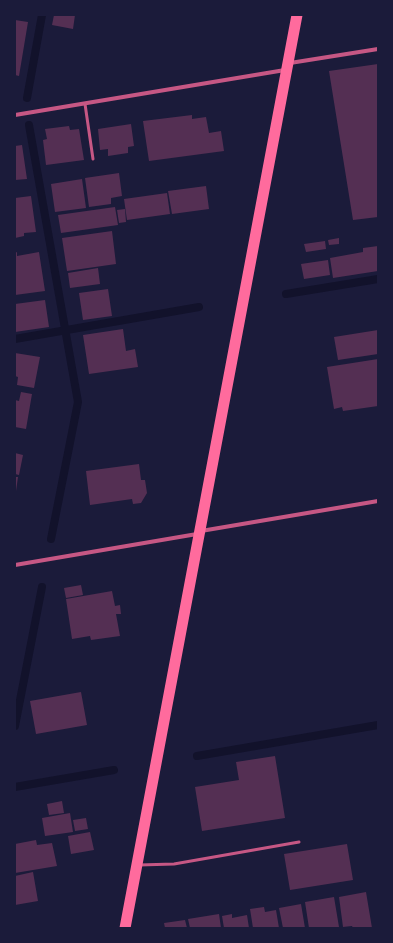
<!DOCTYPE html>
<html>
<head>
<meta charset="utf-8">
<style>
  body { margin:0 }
  #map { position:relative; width:393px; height:943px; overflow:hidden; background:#1b1b3a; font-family:"Open Sans",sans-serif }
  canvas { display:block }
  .frame { position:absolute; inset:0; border:16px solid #1b1b3a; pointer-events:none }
</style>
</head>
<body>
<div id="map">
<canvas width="393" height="943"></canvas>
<div class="frame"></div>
</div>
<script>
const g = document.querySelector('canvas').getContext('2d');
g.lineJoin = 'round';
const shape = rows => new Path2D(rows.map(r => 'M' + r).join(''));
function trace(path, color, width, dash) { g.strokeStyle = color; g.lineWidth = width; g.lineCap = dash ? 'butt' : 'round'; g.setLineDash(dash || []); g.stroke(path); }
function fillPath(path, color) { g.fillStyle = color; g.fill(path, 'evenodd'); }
const stream = shape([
  [27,98,42,15],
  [29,125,78,402,51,539],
  [286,294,378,279],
  [15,339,199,307],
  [15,726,42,587],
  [197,756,378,725],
  [15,787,114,770]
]);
const building = shape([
  [54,15,75,15,73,29,52,25],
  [15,20,28,22,19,76,15,75],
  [378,64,378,217,353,220,329,71],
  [192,115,192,119,206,117,209,133,221,131,224,151,149,161,143,121],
  [131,124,134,146,128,147,128,153,108,156,108,149,100,150,98,129],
  [69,126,70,130,79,129,84,160,46,165,43,140,47,139,45,129],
  [22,145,27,179,15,180,15,146],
  [119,173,122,196,111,198,111,204,89,207,85,178],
  [82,179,86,208,55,212,51,184],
  [206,186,209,209,172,214,168,191],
  [167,193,170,214,127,220,124,199],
  [31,196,36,232,24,233,24,236,15,238,15,198],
  [115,207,118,225,61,233,58,215],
  [125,209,126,222,119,223,117,210],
  [112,231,116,264,67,271,62,238],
  [339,238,339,244,329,245,328,240],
  [325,241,326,249,306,252,304,244],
  [378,246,378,271,333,278,330,258,363,252,363,248],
  [17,252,17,256,39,252,45,291,15,295,15,253],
  [328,260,330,275,304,279,301,264],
  [98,268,100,284,70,288,68,273],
  [108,289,112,316,83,320,79,293],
  [45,300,49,327,15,332,15,304],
  [123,329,126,351,135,349,138,367,89,374,83,335],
  [378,330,378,354,338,360,334,337],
  [15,353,40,357,34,388,17,385,18,377,15,376],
  [378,359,378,406,343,411,342,407,334,409,327,367],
  [21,392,32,394,26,429,15,427,15,400,19,401],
  [15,453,23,455,19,475,15,474],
  [139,464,141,480,145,480,147,493,141,503,133,504,132,499,90,505,86,471],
  [15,477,18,477,16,491,15,491],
  [81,585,83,595,66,598,64,588],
  [112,591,115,606,120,605,121,614,116,614,120,636,91,640,90,636,72,639,66,599],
  [81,692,87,725,36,734,30,701],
  [275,756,285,818,202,831,195,787,239,780,236,762],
  [62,801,64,813,49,815,47,804],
  [70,813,73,832,45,836,42,818],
  [86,818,88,829,75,831,73,820],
  [90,832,94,850,71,854,68,836],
  [36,840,37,845,52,843,57,866,15,873,15,844],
  [347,844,353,880,290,890,284,854],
  [33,872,38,901,15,905,15,876],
  [366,892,372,928,353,928,352,926,343,927,339,897],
  [334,897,339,927,309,928,305,902],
  [301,904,305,928,283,928,279,908],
  [264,907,265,912,276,910,279,928,253,928,250,909],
  [219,914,221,928,190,928,188,919],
  [232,914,232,918,247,915,249,928,224,928,222,916],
  [185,920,187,928,165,928,164,923]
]);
const service = shape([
  [85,104,93,159],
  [139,865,174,864,299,842]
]);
const minor = shape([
  [290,63,378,49],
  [15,115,285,70],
  [201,531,378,501],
  [15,565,197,534]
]);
const trunk = shape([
  [125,928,297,15]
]);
trace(stream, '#12122b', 8);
fillPath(building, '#542f53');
trace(service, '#c65784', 3);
trace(minor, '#c65784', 4);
trace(trunk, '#ff6b9d', 11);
</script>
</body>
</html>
